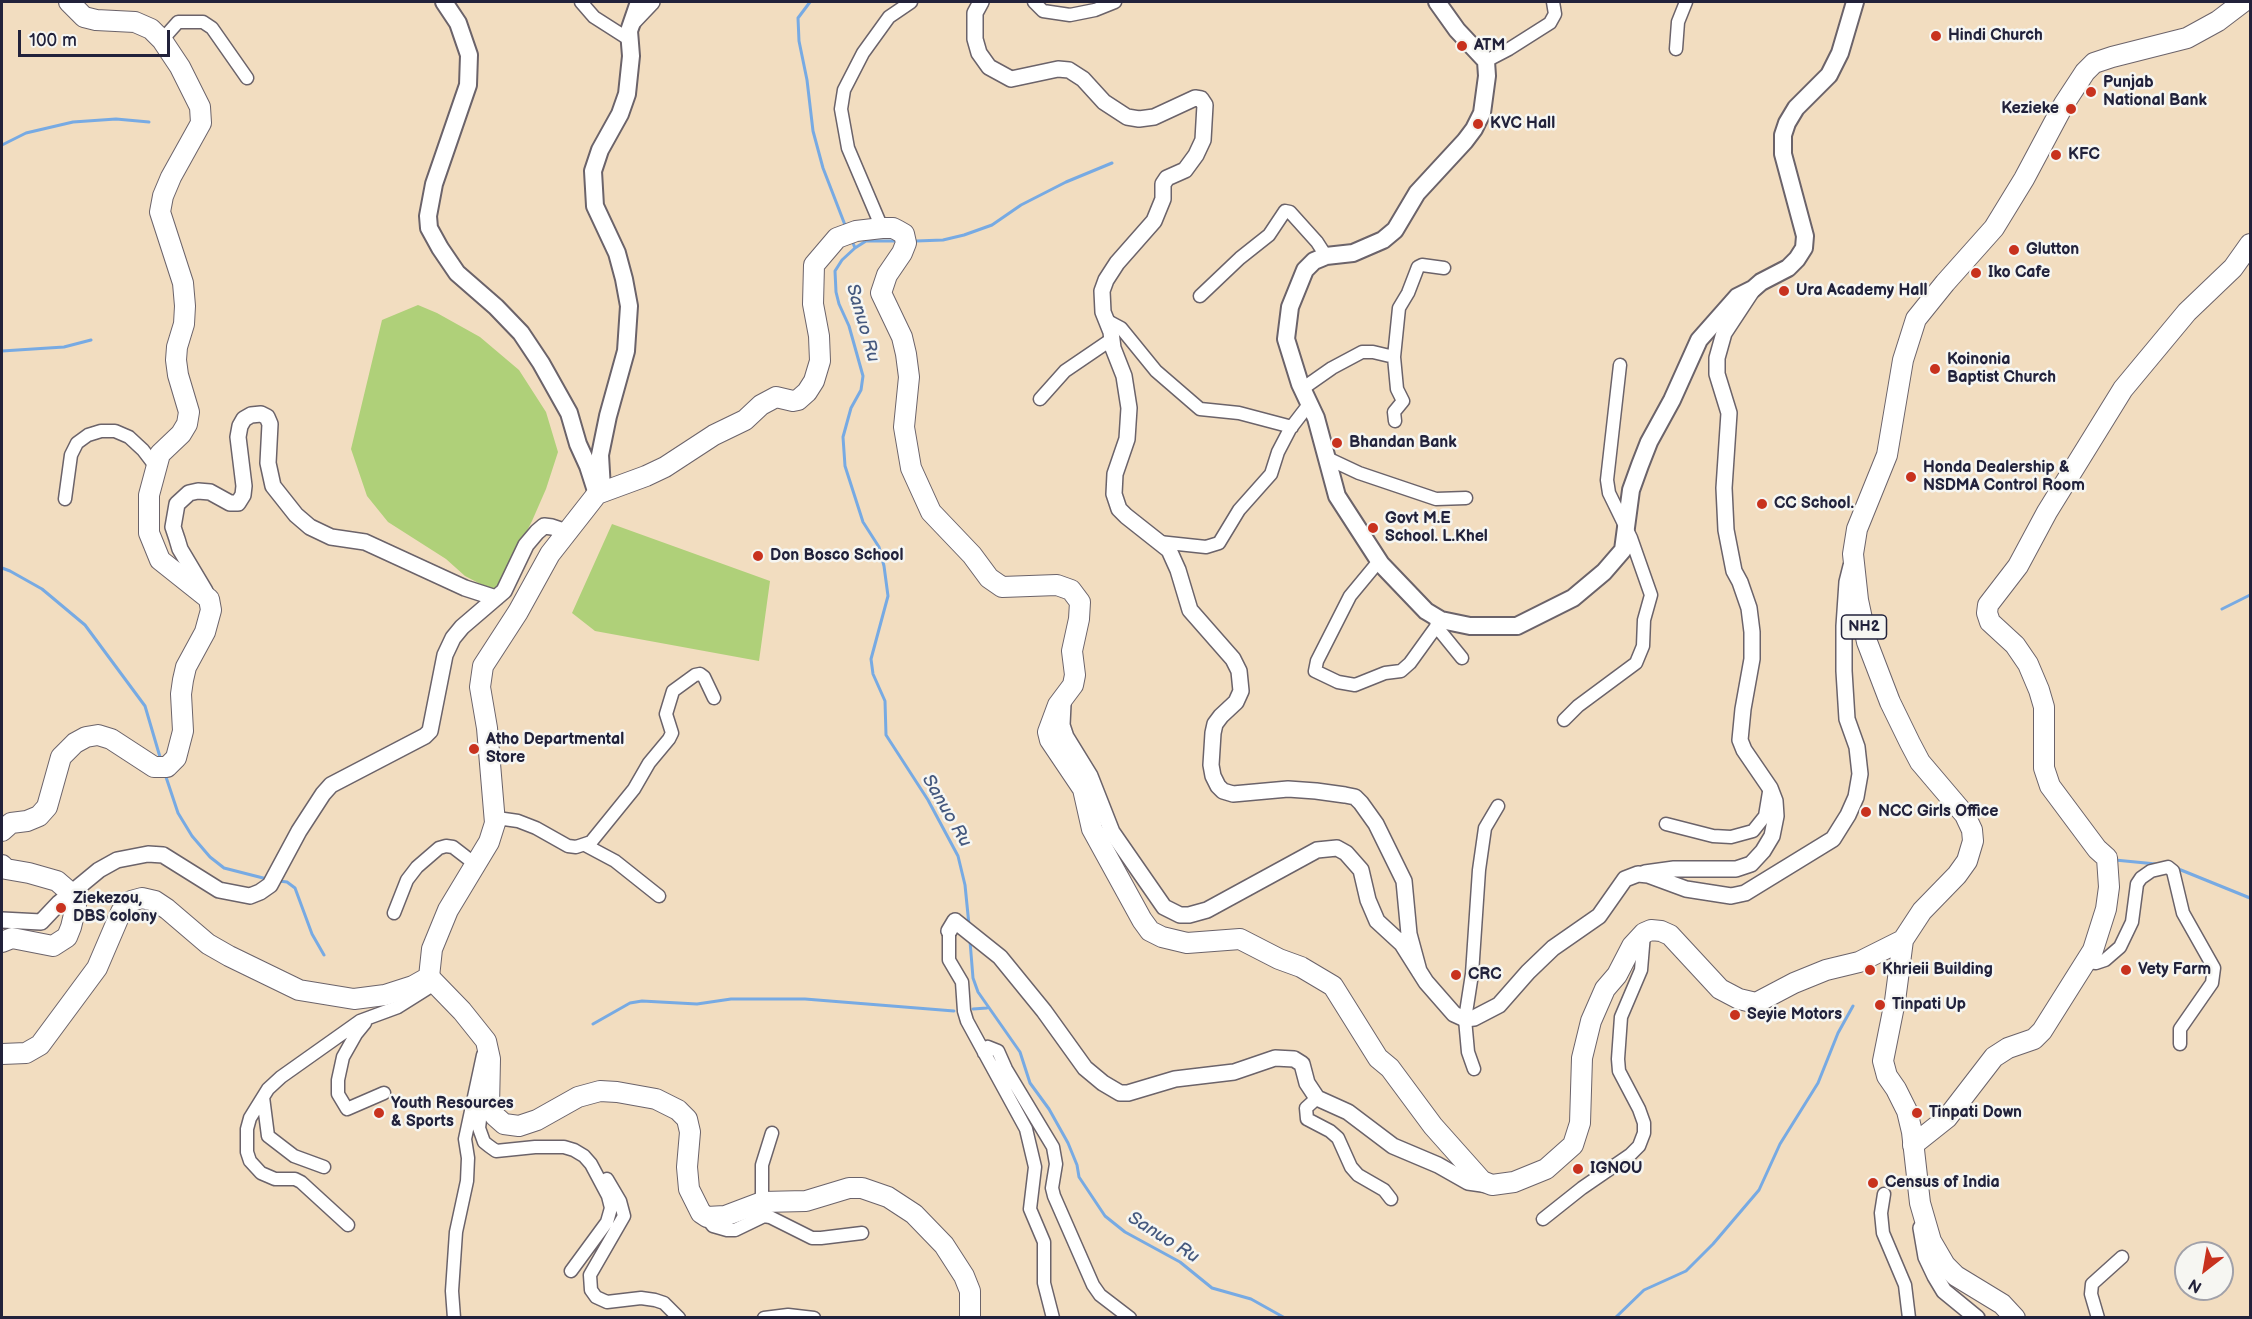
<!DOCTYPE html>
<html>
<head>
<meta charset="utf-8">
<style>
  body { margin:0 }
  #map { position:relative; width:2252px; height:1319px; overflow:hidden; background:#f2ddc0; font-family:"Balsamiq Sans",sans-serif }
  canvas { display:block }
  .frame { position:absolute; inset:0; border:3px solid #22223b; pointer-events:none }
  .north { position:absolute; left:2174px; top:1241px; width:60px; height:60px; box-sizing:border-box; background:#f6f6f2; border:2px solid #a1a1a9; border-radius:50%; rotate:211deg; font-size:16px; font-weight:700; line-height:24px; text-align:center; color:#22223b }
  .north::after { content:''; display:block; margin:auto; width:21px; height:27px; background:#c8321e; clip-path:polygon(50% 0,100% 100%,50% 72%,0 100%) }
  .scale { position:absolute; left:18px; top:30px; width:152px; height:27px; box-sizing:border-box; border:3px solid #22223b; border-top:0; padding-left:8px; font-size:18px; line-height:21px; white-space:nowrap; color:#22223b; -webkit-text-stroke:4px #f6f6f2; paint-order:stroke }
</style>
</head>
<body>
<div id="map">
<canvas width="2252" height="1319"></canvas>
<div class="frame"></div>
<div class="north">N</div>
<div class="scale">100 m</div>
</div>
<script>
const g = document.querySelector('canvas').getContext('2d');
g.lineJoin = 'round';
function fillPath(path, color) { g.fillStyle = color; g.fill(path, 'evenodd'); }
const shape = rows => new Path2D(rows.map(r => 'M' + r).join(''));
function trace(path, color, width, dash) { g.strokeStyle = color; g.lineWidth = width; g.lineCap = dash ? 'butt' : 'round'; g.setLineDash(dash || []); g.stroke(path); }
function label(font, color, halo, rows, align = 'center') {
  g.font = font + ' "Balsamiq Sans",sans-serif'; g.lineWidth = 5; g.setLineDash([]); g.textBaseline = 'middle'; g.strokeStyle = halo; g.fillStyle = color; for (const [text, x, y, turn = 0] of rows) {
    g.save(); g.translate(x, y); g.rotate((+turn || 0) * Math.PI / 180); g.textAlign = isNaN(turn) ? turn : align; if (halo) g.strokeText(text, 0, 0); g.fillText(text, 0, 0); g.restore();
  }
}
const green = shape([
  [418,305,437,313,480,337,519,370,546,412,558,452,546,489,532,521,496,592,465,576,446,559,388,522,367,496,351,449,382,320],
  [612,524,770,581,759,661,595,631,572,613]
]);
const stream = shape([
  [810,2,798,18,799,41,807,80,813,131,823,168,845,225],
  [2,145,26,133,73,122,116,119,149,122],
  [916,241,943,240,964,235,992,225,1021,205,1066,182,1112,163],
  [853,243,855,248,842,260,835,271,836,292,839,304,849,326,863,376,861,390,851,408,843,437,845,466,863,522,879,547,884,566,888,596,871,659,873,674,885,701,886,735,928,800,958,856,965,885,969,925],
  [855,248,866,241,898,241],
  [2,351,64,347,91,340],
  [2,568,10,571,42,589,85,625,145,706,160,757],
  [2222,609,2250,595],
  [166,777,178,813,192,836,210,857,224,868,267,879],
  [2115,860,2156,864],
  [2176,868,2250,898],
  [279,881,287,882,295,888,312,934,324,955],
  [970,941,973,978,978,992,1020,1052,1030,1083,1049,1109,1068,1143,1077,1165,1079,1177,1105,1216,1125,1232,1180,1262,1212,1288,1251,1299,1285,1318],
  [973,1009,987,1008],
  [593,1024,630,1003,642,1001,697,1004,731,999,805,999,954,1011],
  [1615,1318,1644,1290,1686,1271,1713,1244,1759,1190,1780,1144,1818,1083,1838,1033,1853,1006]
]);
const minor = shape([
  [581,2,594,17,630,40],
  [1034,2,1043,11,1070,15,1095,10,1115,2],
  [162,40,178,22,203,22,212,28,247,78],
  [1676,49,1678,22,1686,2],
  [1486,61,1509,49,1550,23,1555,14,1553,2],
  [882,228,848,148,841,109,844,90,863,53,889,17,911,2],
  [1200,296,1240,258,1269,235,1285,211,1290,212,1317,242,1326,256],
  [1106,320,1121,328,1156,371,1200,409,1239,413,1292,427],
  [1302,389,1332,368,1362,352,1373,352,1394,357],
  [1040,399,1065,371,1112,339],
  [1395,421,1394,412,1403,401,1397,389,1394,357,1399,308,1408,293,1418,267,1422,265,1444,268],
  [1327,458,1359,473,1436,499,1466,498],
  [65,499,71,455,77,443,88,435,101,431,115,431,129,437,143,450,156,467],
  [1159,542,1206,547,1219,543,1239,510,1271,474,1278,452,1290,429,1310,403],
  [1379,561,1350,596,1317,661,1315,671,1338,682,1355,685,1385,673,1401,671,1410,663,1441,620],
  [1436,626,1462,658],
  [1564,720,1578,706,1636,663,1643,646,1644,620,1651,595,1631,538,1609,493,1607,480,1620,365],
  [495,823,504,819,518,821,536,828,568,846,576,847,591,842,634,789,649,763,669,739,672,733,666,714,673,691,695,675,700,674,704,677,714,698],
  [1666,824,1713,836,1731,837,1753,831,1765,816,1769,792],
  [585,845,615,861,659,896],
  [394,913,407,880,417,867,439,848,446,846,453,847,475,864],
  [949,931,949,960,962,982,964,1011,967,1021,1026,1129,1035,1167,1030,1209,1044,1242,1044,1283,1053,1318],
  [2087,962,2096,963,2105,960,2120,947,2132,922,2137,884,2141,878,2151,871,2168,867,2173,871,2183,913,2214,968,2212,983,2180,1029,2180,1044],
  [365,1023,356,1034,343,1057,338,1080,338,1094,347,1109,384,1093],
  [984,1053,988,1047,998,1051,1006,1069,1053,1147,1056,1164,1052,1188,1054,1196,1093,1285,1100,1295,1130,1318],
  [1474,1069,1468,1052,1465,1019,1472,974,1479,870,1485,828,1498,806],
  [483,1095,479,1128,484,1142,489,1146,496,1151,535,1147,564,1147,574,1150,584,1156,591,1164,608,1196,611,1208,607,1222,571,1271],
  [263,1097,268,1136,294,1156,324,1167],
  [1317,1098,1306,1108,1307,1119,1330,1131,1338,1138,1351,1167,1358,1175,1384,1190,1391,1199],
  [607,1179,620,1201,624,1216,590,1275,591,1290,596,1297,607,1302,641,1298,655,1300,664,1303,679,1318],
  [1884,1194,1881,1213,1883,1233,1905,1285,1909,1318],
  [762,1202,762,1165,772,1133],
  [705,1216,713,1226,727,1230,735,1230,764,1216,770,1217,812,1238,821,1238,862,1233],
  [1543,1219,1582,1188,1630,1155,1639,1146,1644,1133,1644,1123,1639,1109,1619,1071,1618,1059,1621,1017,1641,970,1644,934],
  [348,1225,301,1182,295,1179,275,1179,261,1173,250,1161,247,1152,247,1129,250,1118,268,1089,281,1077,360,1021,398,1007,433,985],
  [454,1318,452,1291,456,1232,467,1181,468,1158,465,1139,483,1055],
  [764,1318,788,1315,814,1318],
  [2098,1318,2091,1294,2092,1284,2122,1257]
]);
const tertiary = shape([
  [981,2,975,13,975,39,979,53,989,67,1011,79,1058,69,1069,70,1083,79,1104,102,1127,117,1139,119,1154,117,1195,98,1201,99,1205,105,1203,140,1196,155,1185,170,1167,178,1163,184,1163,199,1154,221,1117,263,1106,280,1102,291,1103,312,1111,332,1113,348,1124,376,1129,408,1127,439,1115,474,1114,494,1119,509,1126,516,1169,550,1178,570,1190,610,1233,659,1239,671,1241,691,1236,702,1221,716,1215,724,1213,733,1211,765,1213,776,1218,786,1223,791,1233,794,1288,789,1316,791,1345,795,1355,797,1361,803,1376,824,1404,881,1409,934,1419,971],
  [633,22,652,2],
  [205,591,180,549,177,539,173,527,177,504,189,493,198,491,210,492,230,503,238,503,243,495,244,486,238,437,240,426,244,419,251,415,261,414,267,417,270,424,268,463,273,486,296,515,310,527,331,537,365,542,465,588,496,598],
  [1063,704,1062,725,1066,737,1090,776,1112,832,1164,907,1180,915,1189,915,1207,910,1317,850,1337,848,1346,853,1361,870,1368,900,1377,921,1402,944,1426,982,1454,1014,1465,1019,1474,1018,1499,1005,1528,972,1553,948,1599,916,1625,879,1638,874,1648,875,1686,889,1731,896,1745,893,1833,839,1848,815,1856,797,1860,774,1857,747,1847,719,1844,671,1844,626,1847,582,1851,566],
  [1645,873,1674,869,1736,869,1751,864,1763,851,1772,836,1776,816,1775,801,1770,788,1744,750,1740,740,1743,709,1752,659,1752,632,1749,608,1740,582,1734,571,1726,530,1724,488,1729,413,1717,374,1717,358,1724,333,1753,289],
  [2,920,41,922,59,903,99,870,117,860,148,854,163,855,219,890,250,896,260,892,270,885,299,831,323,794,331,785,425,736,430,731,445,655,453,638,462,627,504,591,526,545,537,532,544,526,552,527,567,532],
  [949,931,955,921,1000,957,1044,1011,1085,1068,1103,1083,1120,1093,1128,1093,1175,1079,1234,1072,1275,1058,1294,1059,1302,1064,1307,1083,1317,1098,1348,1112,1393,1146,1438,1165,1468,1182,1489,1185],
  [1921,1228,1926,1257,1935,1276,1944,1291,1977,1318]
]);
const secondary = shape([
  [444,2,458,23,469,55,468,85,434,184,428,216,429,228,440,248,457,273,496,307,521,333,541,363,569,413,578,444,588,466,597,494],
  [1437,2,1457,30,1486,61,1487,76,1482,113,1474,129,1465,141,1417,193,1395,230,1383,240,1353,253,1326,256,1314,261,1305,270,1290,307,1286,339,1300,384,1316,418,1337,496,1381,564,1426,611,1441,620,1470,626,1517,626,1573,598,1604,572,1623,550,1631,490,1640,465,1649,442,1672,400,1699,340,1737,297,1753,289,1761,282,1788,268,1797,259,1804,248,1805,236,1783,154,1783,135,1787,123,1796,108,1829,75,1840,53,1855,2],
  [602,489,600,455,608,416,626,351,629,306,624,279,617,253,595,206,593,171,600,150,620,114,627,94,631,56,629,31,639,2]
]);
const primary = shape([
  [429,977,462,1011,486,1041,490,1059,489,1107,495,1116,504,1124,519,1126,537,1120,578,1097,600,1091,617,1092,656,1099,678,1110,687,1119,690,1132,687,1167,689,1189,701,1213,707,1217,725,1216,762,1202,806,1201,849,1188,862,1188,888,1197,914,1214,944,1245,964,1276,970,1291,970,1318],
  [1913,1145,1947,1118,1994,1057,2008,1048,2034,1039,2042,1031,2093,950,2106,909,2109,887,2107,858,2097,849,2050,786,2044,768,2044,707,2039,690,2028,664,2015,645,1990,622,1987,613,1988,605,2018,566,2047,512,2123,389,2187,312,2233,268,2250,244]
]);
const trunk = shape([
  [2,831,11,823,27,821,39,816,47,807,61,757,75,743,86,737,98,735,111,739,154,767,167,767,176,758,183,731,181,694,183,680,186,667,205,632,211,610,209,599,160,560,149,533,149,495,160,454,181,434,187,424,189,412,178,375,176,360,177,347,184,324,185,306,183,283,160,212,163,196,171,177,201,123,200,107,180,67,162,40,151,29,135,22,96,20,84,17,69,2],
  [2,865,6,869,29,873,57,881,72,894,76,906,71,927,67,937,53,946,12,938,2,942],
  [2,1054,26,1053,40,1045,97,968,121,912,131,901,142,898,155,901,167,909,208,944,229,956,299,990,354,999,385,995,413,986,429,977,432,949,448,910,489,842,495,823,487,728,480,687,483,666,518,612,550,554,597,494,646,476,665,467,714,435,745,420,761,405,776,397,793,401,798,400,807,392,814,381,820,361,819,336,813,304,814,265,837,238,856,231,882,228,893,228,897,230,904,234,906,243,902,253,887,275,881,293,902,337,906,354,909,377,904,427,911,468,931,512,972,555,989,578,1002,587,1057,585,1071,590,1080,602,1079,619,1072,651,1075,675,1073,685,1058,705,1048,732,1050,740,1083,789,1092,829,1142,920,1150,931,1162,937,1187,943,1240,939,1279,959,1301,967,1333,986,1378,1058,1390,1068,1433,1126,1482,1181,1492,1185,1514,1182,1546,1169,1573,1145,1580,1123,1582,1058,1591,1021,1605,989,1617,975,1632,946,1644,933,1651,930,1661,931,1670,935,1720,989,1739,999,1756,1003,1794,983,1826,970,1859,962,1903,940],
  [2015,1318,2002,1304,1956,1276,1945,1265,1931,1241,1920,1203,1912,1132,1907,1111,1896,1089,1887,1076,1883,1061,1895,1001,1903,940,1922,911,1957,875,1967,861,1973,841,1972,830,1965,815,1920,762,1910,743,1890,702,1867,642,1858,600,1853,554,1857,529,1887,455,1903,360,1916,319,1945,283,1994,228,2024,179,2064,104,2085,72,2094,63,2112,57,2187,38,2218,21,2243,2]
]);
const markers = [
  [1936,36,6,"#c8321e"],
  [1462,46,6,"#c8321e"],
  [2091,92,6,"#c8321e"],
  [2071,109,6,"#c8321e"],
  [1478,124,6,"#c8321e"],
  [2056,155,6,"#c8321e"],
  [2014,250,6,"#c8321e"],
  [1976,273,6,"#c8321e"],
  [1784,291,6,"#c8321e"],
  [1935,369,6,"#c8321e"],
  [1337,443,6,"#c8321e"],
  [1911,477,6,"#c8321e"],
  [1762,504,6,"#c8321e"],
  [1373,528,6,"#c8321e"],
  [758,556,6,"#c8321e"],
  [474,749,6,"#c8321e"],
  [1866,812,6,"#c8321e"],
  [61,908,6,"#c8321e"],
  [1870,970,6,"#c8321e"],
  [2126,970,6,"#c8321e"],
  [1456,975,6,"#c8321e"],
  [1880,1005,6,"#c8321e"],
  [1735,1015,6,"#c8321e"],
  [379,1113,6,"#c8321e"],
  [1917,1113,6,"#c8321e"],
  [1578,1169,6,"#c8321e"],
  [1873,1183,6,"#c8321e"]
];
const shields = [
  [1864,627,45]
];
const shieldNames = [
  ["NH2",1864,627]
];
const poiNames = [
  ["Hindi Church",1948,36],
  ["ATM",1474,46],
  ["Punjab",2103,83],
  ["National Bank",2103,101],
  ["Kezieke",2059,109,"right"],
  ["KVC Hall",1490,124],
  ["KFC",2068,155],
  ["Glutton",2026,250],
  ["Iko Cafe",1988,273],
  ["Ura Academy Hall",1796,291],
  ["Koinonia",1947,360],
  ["Baptist Church",1947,378],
  ["Bhandan Bank",1349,443],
  ["Honda Dealership &",1923,468],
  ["NSDMA Control Room",1923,486],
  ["CC School.",1774,504],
  ["Govt M.E",1385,519],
  ["School. L.Khel",1385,537],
  ["Don Bosco School",770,556],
  ["Atho Departmental",486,740],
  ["Store",486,758],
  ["NCC Girls Office",1878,812],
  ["Ziekezou,",73,899],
  ["DBS colony",73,917],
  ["Khrieii Building",1882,970],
  ["Vety Farm",2138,970],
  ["CRC",1468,975],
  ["Tinpati Up",1892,1005],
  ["Seyie Motors",1747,1015],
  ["Youth Resources",391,1104],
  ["& Sports",391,1122],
  ["Tinpati Down",1929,1113],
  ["IGNOU",1590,1169],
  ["Census of India",1885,1183]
];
const waterNames = [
  ["Sanuo Ru",862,323,74],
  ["Sanuo Ru",946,811,60],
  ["Sanuo Ru",1163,1238,32]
];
fillPath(green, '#afd079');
trace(stream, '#77aae3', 3);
trace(minor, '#6b636a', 15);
trace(tertiary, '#6b636a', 18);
trace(secondary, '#6b636a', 20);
trace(primary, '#6b636a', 22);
trace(trunk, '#6b636a', 22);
trace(minor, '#fff', 12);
trace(tertiary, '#fff', 15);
trace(secondary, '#fff', 16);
trace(primary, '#fff', 20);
trace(trunk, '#fff', 20);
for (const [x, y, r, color] of markers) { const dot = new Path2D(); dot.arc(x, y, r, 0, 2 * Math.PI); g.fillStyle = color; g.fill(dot); trace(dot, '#f6f6f2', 2); }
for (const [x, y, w] of shields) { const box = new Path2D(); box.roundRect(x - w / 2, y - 12, w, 24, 4.5); g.fillStyle = '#f6f6f2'; g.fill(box); trace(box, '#22223b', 1.5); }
label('bold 15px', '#22223b', null, shieldNames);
label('bold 16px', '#22223b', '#f6f6f2', poiNames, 'left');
label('italic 18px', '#44587e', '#f6f6f2', waterNames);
</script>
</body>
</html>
